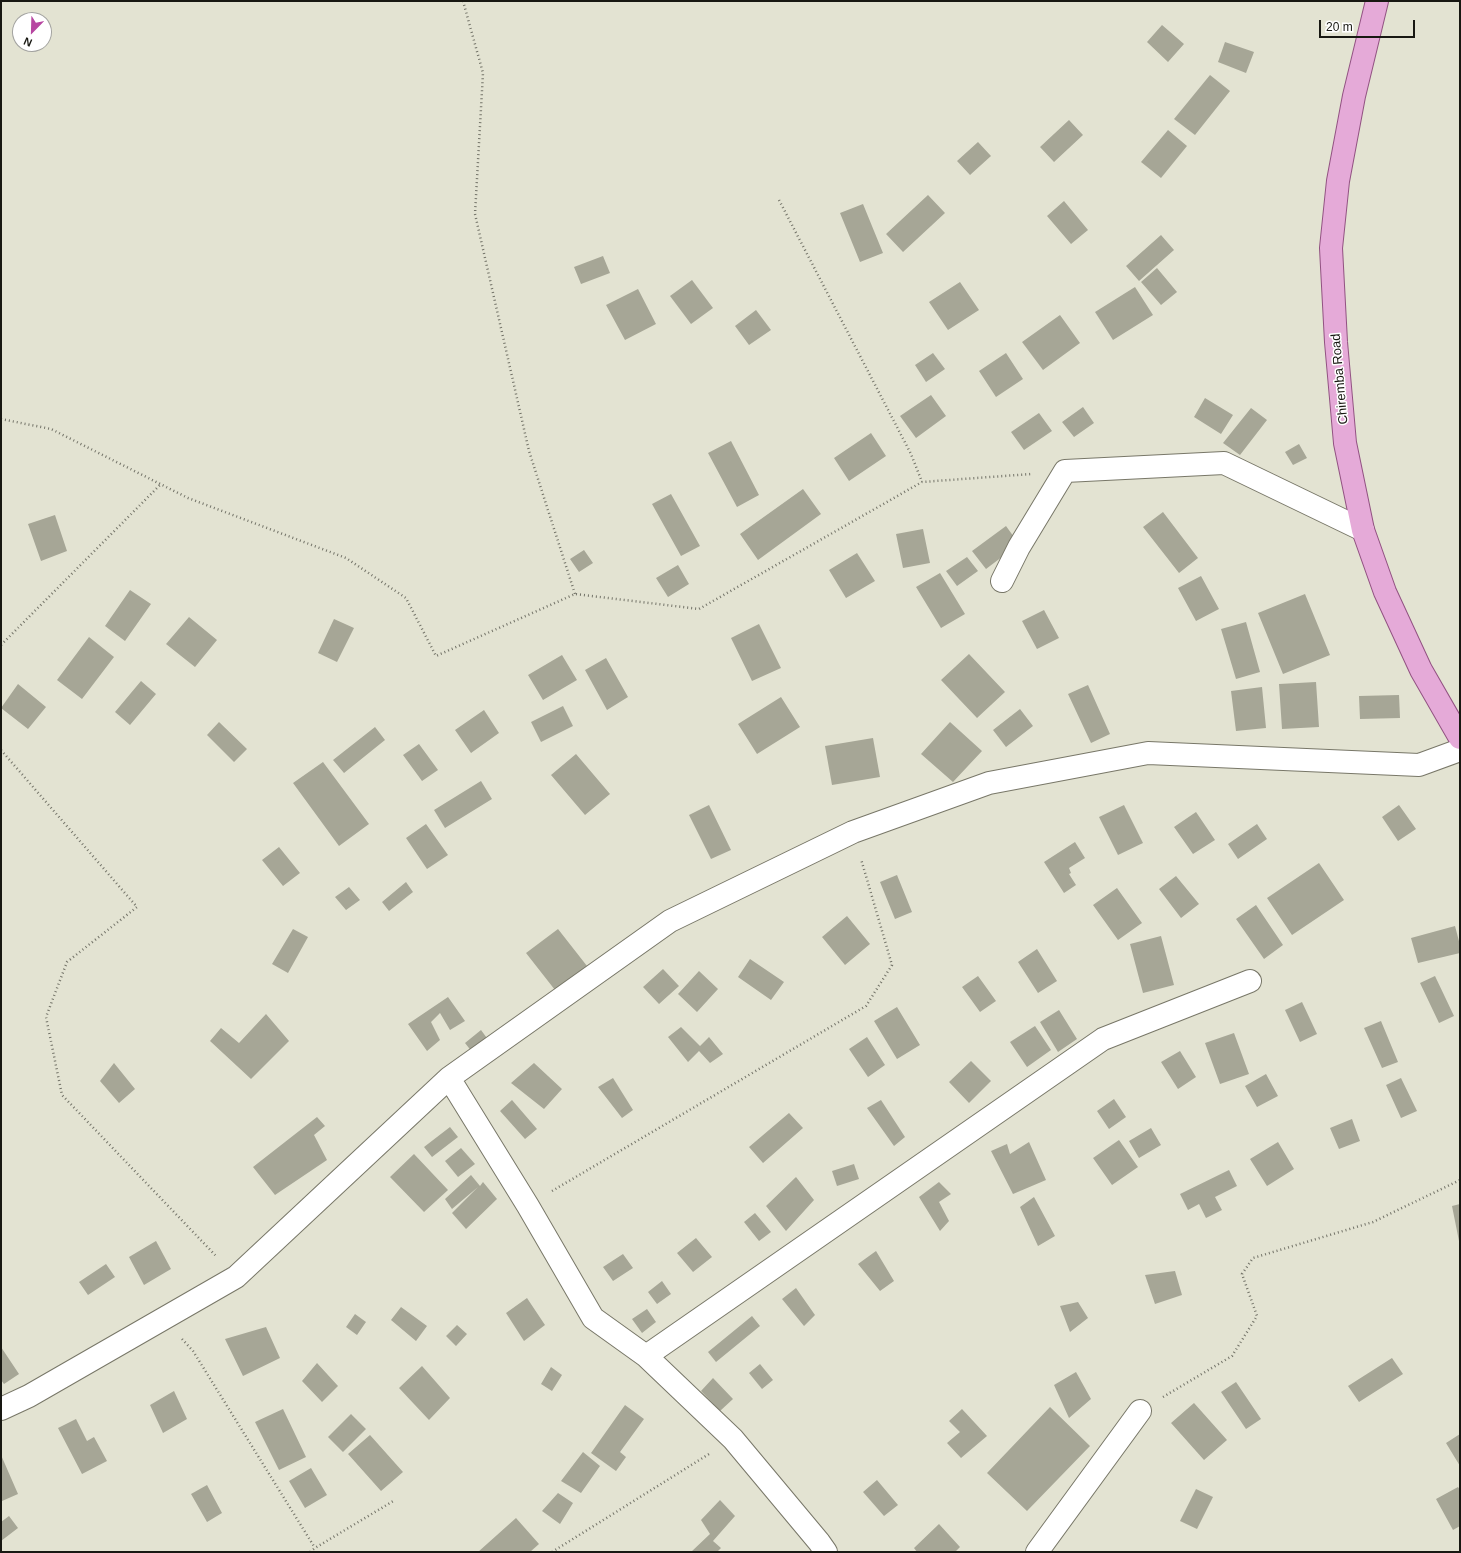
<!DOCTYPE html>
<html>
<head>
<meta charset="utf-8">
<style>
  body { margin:0 }
  #map { position:relative; width:1461px; height:1553px; overflow:hidden; background:#e3e3d2; font-family:Helvetica,sans-serif }
  canvas { display:block }
  .frame { position:absolute; inset:0; border:2px solid #181812; pointer-events:none }
  .north { position:absolute; left:12px; top:12px; width:40px; height:40px; box-sizing:border-box; background:#fff; border:1px solid #a3a3a0; border-radius:50%; rotate:203deg; font-size:11px; font-weight:700; line-height:16px; text-align:center; color:#181812 }
  .north::after { content:''; display:block; margin:auto; width:14px; height:18px; background:#b746a1; clip-path:polygon(50% 0,100% 100%,50% 72%,0 100%) }
  .scale { position:absolute; left:1319px; top:20px; width:96px; height:18px; box-sizing:border-box; border:2px solid #181812; border-top:0; padding-left:5px; font-size:12px; line-height:14px; white-space:nowrap; color:#181812; -webkit-text-stroke:3px #fff; paint-order:stroke }
</style>
</head>
<body>
<div id="map">
<canvas width="1461" height="1553"></canvas>
<div class="frame"></div>
<div class="north">N</div>
<div class="scale">20 m</div>
</div>
<script>
const g = document.querySelector('canvas').getContext('2d');
g.lineJoin = 'round';
function fillPath(path, color) { g.fillStyle = color; g.fill(path, 'evenodd'); }
const shape = rows => new Path2D(rows.map(r => 'M' + r).join(''));
function trace(path, color, width, dash) { g.strokeStyle = color; g.lineWidth = width; g.lineCap = dash ? 'butt' : 'round'; g.setLineDash(dash || []); g.stroke(path); }
function label(font, color, halo, rows, align = 'center') {
  g.font = font + ' Helvetica,sans-serif'; g.lineWidth = 3; g.setLineDash([]); g.textBaseline = 'middle'; g.strokeStyle = halo; g.fillStyle = color; for (const [text, x, y, turn = 0] of rows) {
    g.save(); g.translate(x, y); g.rotate((+turn || 0) * Math.PI / 180); g.textAlign = isNaN(turn) ? turn : align; if (halo) g.strokeText(text, 0, 0); g.fillText(text, 0, 0); g.restore();
  }
}
const building = shape([
  [1162,25,1184,44,1168,62,1147,42],
  [1225,42,1254,52,1246,73,1218,62],
  [1210,75,1230,91,1195,135,1174,119],
  [1069,120,1083,135,1054,162,1040,147],
  [1168,130,1187,146,1161,178,1141,162],
  [978,142,991,156,970,175,957,161],
  [928,195,945,213,903,252,886,234],
  [1064,201,1088,230,1071,244,1047,216],
  [863,204,883,253,860,262,840,213],
  [1161,235,1174,250,1139,281,1126,266],
  [603,256,610,273,581,284,574,267],
  [1157,268,1177,292,1161,305,1141,282],
  [692,280,713,308,691,324,670,296],
  [960,282,979,310,948,330,929,302],
  [1135,287,1153,315,1113,340,1095,312],
  [638,289,656,324,625,340,606,305],
  [756,310,771,330,749,345,735,326],
  [1060,315,1080,343,1043,370,1022,342],
  [933,353,945,369,926,382,915,365],
  [1006,353,1023,379,996,397,979,371],
  [931,395,946,416,916,438,900,416],
  [1205,398,1233,415,1221,434,1194,417],
  [1083,407,1094,423,1074,437,1062,422],
  [1251,408,1267,420,1240,455,1223,443],
  [1039,413,1052,431,1024,450,1011,432],
  [871,433,886,456,849,481,834,458],
  [731,441,759,495,737,507,708,453],
  [1299,444,1307,458,1293,465,1285,452],
  [803,489,821,514,758,560,740,534],
  [671,494,700,546,681,556,652,504],
  [1163,512,1198,558,1179,573,1143,527],
  [55,515,67,551,41,561,28,524],
  [1006,526,1019,544,986,569,972,551],
  [923,529,930,563,903,568,896,534],
  [584,550,593,563,579,572,570,559],
  [857,553,875,581,846,598,829,570],
  [967,557,978,571,957,586,946,571],
  [678,565,689,584,668,597,656,578],
  [940,573,965,614,941,628,916,587],
  [1201,576,1219,609,1196,621,1178,588],
  [130,590,151,604,125,641,105,626],
  [1305,594,1330,655,1283,674,1258,613],
  [1044,610,1059,638,1037,649,1022,621],
  [189,617,217,640,195,667,166,644],
  [334,619,354,628,337,662,318,653],
  [1246,622,1260,672,1236,679,1221,629],
  [759,624,781,668,752,681,731,638],
  [89,637,114,657,82,699,57,680],
  [969,654,1005,692,977,718,941,680],
  [562,655,577,680,543,700,528,675],
  [606,658,628,697,607,710,585,670],
  [141,681,156,694,130,725,115,712],
  [1316,682,1319,727,1282,729,1279,684],
  [18,684,46,707,28,729,1,708],
  [1088,685,1110,734,1091,743,1068,694],
  [1262,687,1266,728,1236,731,1231,691],
  [1399,695,1400,718,1360,719,1359,696],
  [781,697,800,727,757,754,738,724],
  [563,706,573,726,541,742,531,722],
  [1020,709,1033,726,1006,747,993,730],
  [484,710,499,733,471,753,455,730],
  [219,722,247,749,234,762,207,735],
  [950,722,982,751,953,782,921,754],
  [375,727,385,740,344,773,333,760],
  [873,738,880,777,832,785,825,746],
  [419,744,438,770,422,781,403,755],
  [576,754,610,794,585,815,551,775],
  [323,762,369,824,339,846,293,783],
  [481,781,492,799,445,828,434,810],
  [709,805,731,850,711,859,689,815],
  [1124,805,1143,843,1118,855,1099,817],
  [1399,805,1416,829,1398,841,1382,817],
  [1196,812,1215,840,1193,854,1174,827],
  [426,824,448,855,427,869,406,838],
  [1257,824,1267,839,1238,859,1228,844],
  [1075,842,1085,858,1069,868,1071,873,1069,874,1076,885,1064,893,1044,862],
  [279,847,300,873,283,886,262,860],
  [1319,863,1344,900,1292,935,1267,898],
  [897,875,912,912,895,919,880,882],
  [1176,876,1199,904,1181,918,1159,889],
  [406,882,413,892,389,911,382,902],
  [349,887,360,900,346,910,335,897],
  [1117,888,1142,923,1118,940,1093,905],
  [1256,905,1283,945,1264,959,1236,919],
  [847,916,870,944,845,965,822,937],
  [1455,926,1460,945,1460,953,1418,963,1411,938],
  [293,929,308,937,288,973,272,964],
  [558,929,587,966,555,990,526,953],
  [1161,936,1174,985,1143,993,1130,944],
  [1037,949,1057,981,1038,993,1018,962],
  [750,959,784,982,771,1000,738,977],
  [663,969,679,986,659,1004,643,987],
  [699,971,718,989,697,1012,678,994],
  [978,976,996,1001,980,1012,962,987],
  [1435,976,1454,1016,1439,1023,1420,983],
  [448,997,465,1021,450,1030,440,1013,431,1022,440,1040,427,1051,408,1024],
  [1302,1002,1317,1034,1300,1042,1285,1010],
  [897,1007,920,1045,897,1059,874,1021],
  [1059,1010,1077,1039,1058,1052,1040,1022],
  [266,1014,289,1041,251,1079,210,1041,221,1028,239,1043],
  [1381,1021,1398,1062,1382,1068,1364,1028],
  [1035,1026,1051,1050,1027,1067,1010,1042],
  [681,1027,700,1046,709,1037,723,1054,710,1063,699,1051,688,1062,668,1037],
  [481,1030,492,1045,476,1057,465,1043],
  [1234,1033,1249,1074,1220,1084,1205,1043],
  [867,1037,885,1065,868,1077,849,1049],
  [1180,1051,1196,1077,1178,1089,1161,1062],
  [971,1061,991,1081,969,1103,949,1082],
  [114,1063,135,1089,119,1103,100,1081],
  [534,1063,562,1089,544,1109,511,1083],
  [1266,1074,1278,1096,1257,1107,1245,1086],
  [613,1078,633,1110,622,1118,598,1087],
  [1401,1078,1417,1111,1401,1118,1386,1085],
  [1114,1099,1126,1117,1109,1129,1097,1111],
  [512,1100,537,1129,525,1139,500,1111],
  [881,1100,905,1137,894,1146,867,1108],
  [789,1113,803,1128,763,1163,749,1147],
  [317,1117,325,1126,314,1135,327,1160,275,1195,253,1167],
  [1352,1119,1360,1141,1339,1149,1330,1128],
  [450,1127,458,1137,432,1157,424,1147],
  [1151,1128,1161,1145,1139,1158,1129,1141],
  [1119,1140,1138,1167,1112,1185,1093,1158],
  [1029,1142,1046,1180,1013,1194,991,1151,1007,1144,1010,1154],
  [1278,1142,1294,1169,1267,1186,1250,1159],
  [461,1148,475,1164,458,1177,445,1161],
  [414,1154,448,1190,424,1212,390,1177],
  [854,1164,859,1179,837,1186,832,1171],
  [1229,1170,1237,1186,1215,1197,1222,1210,1206,1218,1199,1204,1188,1210,1180,1194],
  [471,1175,480,1186,483,1182,497,1199,466,1229,452,1213,478,1187,452,1209,445,1199],
  [796,1177,814,1200,786,1231,766,1206],
  [939,1182,951,1194,939,1202,949,1221,940,1231,919,1197],
  [1034,1197,1055,1236,1038,1246,1020,1207],
  [1460,1204,1460,1241,1459,1241,1452,1206],
  [755,1213,771,1232,759,1241,744,1222],
  [696,1238,712,1257,693,1272,677,1253],
  [156,1241,171,1269,144,1285,129,1257],
  [876,1251,894,1281,880,1291,858,1264],
  [623,1254,633,1268,613,1281,603,1267],
  [106,1264,115,1277,88,1295,79,1282],
  [1175,1271,1182,1295,1155,1304,1145,1275],
  [662,1281,671,1294,657,1304,648,1292],
  [796,1288,815,1315,804,1326,782,1299],
  [527,1298,545,1325,524,1341,506,1313],
  [1078,1302,1088,1318,1070,1332,1060,1306],
  [401,1307,427,1326,416,1341,391,1320],
  [647,1309,656,1322,642,1333,632,1319],
  [355,1314,366,1322,357,1335,346,1327],
  [752,1316,760,1326,716,1362,708,1352],
  [457,1325,467,1334,456,1346,446,1336],
  [266,1327,280,1358,243,1376,225,1339],
  [1,1347,19,1374,4,1384,1,1380],
  [1392,1358,1403,1374,1359,1402,1348,1386],
  [317,1363,338,1386,322,1402,302,1381],
  [760,1364,773,1380,762,1389,749,1373],
  [422,1366,450,1398,429,1420,399,1388],
  [551,1367,562,1375,552,1391,541,1384],
  [1076,1372,1091,1399,1069,1418,1054,1385],
  [713,1378,733,1399,720,1411,701,1391],
  [1236,1382,1261,1419,1246,1429,1221,1392],
  [174,1391,187,1419,163,1433,150,1405],
  [1194,1403,1227,1440,1204,1460,1171,1423],
  [625,1405,644,1419,620,1452,626,1457,616,1471,591,1453],
  [1050,1407,1090,1446,1027,1511,987,1473],
  [283,1409,306,1457,279,1470,255,1422],
  [962,1409,987,1436,961,1458,947,1443,960,1432,949,1421],
  [351,1414,366,1429,343,1452,328,1437],
  [76,1419,87,1441,94,1437,107,1461,82,1474,58,1428],
  [1460,1434,1460,1466,1446,1443],
  [370,1435,403,1472,381,1491,348,1454],
  [583,1452,600,1466,581,1493,561,1481],
  [1,1455,18,1494,2,1501,1,1498],
  [311,1468,327,1495,305,1508,289,1481],
  [877,1480,898,1505,884,1516,863,1492],
  [207,1485,222,1513,207,1522,191,1494],
  [1458,1487,1460,1490,1460,1526,1453,1530,1436,1499],
  [1196,1489,1213,1497,1197,1529,1180,1521],
  [558,1493,573,1503,560,1524,542,1511],
  [720,1500,735,1516,713,1541,721,1548,717,1552,691,1552,710,1534,701,1520],
  [9,1516,18,1528,1,1541,1,1522],
  [516,1518,539,1544,530,1552,478,1552],
  [939,1524,960,1547,955,1552,917,1552,914,1548]
]);
const path = shape([
  [463,1,483,73,475,214,529,451,575,594],
  [779,200,911,454,922,482],
  [1,419,51,429,188,498,346,558,406,598,436,656,575,594,699,609,922,482,1031,474],
  [1,645,161,484],
  [1,750,137,907,67,962,46,1017,62,1095,217,1257],
  [552,1191,866,1006,892,965,861,859],
  [182,1339,193,1351,315,1548],
  [1163,1397,1232,1356,1257,1316,1242,1274,1253,1258,1373,1222,1460,1180],
  [310,1552,315,1548,395,1500],
  [552,1552,709,1454]
]);
const minor = shape([
  [1002,581,1019,547,1065,471,1224,463,1363,530],
  [449,1078,528,1206,593,1318,646,1356,733,1439,819,1542,826,1552],
  [646,1356,1103,1039,1250,981],
  [1,1409,29,1396,236,1277,449,1078,670,921,853,832,989,783,1148,753,1419,765,1460,750],
  [1037,1552,1140,1411]
]);
const major = shape([
  [1377,1,1354,96,1338,181,1331,248,1336,342,1345,443,1363,530,1385,592,1421,670,1460,738]
]);
const streetNames = [
  ["Chiremba Road",1340,379,-95]
];
fillPath(building, '#a6a696');
trace(minor, '#787768', 24);
trace(major, '#925282', 24);
trace(path, '#747469', 2.5, [1, 3]);
trace(minor, '#fff', 22);
trace(major, '#e5aad8', 22);
label('13px', '#181812', '#fff', streetNames);
</script>
</body>
</html>
